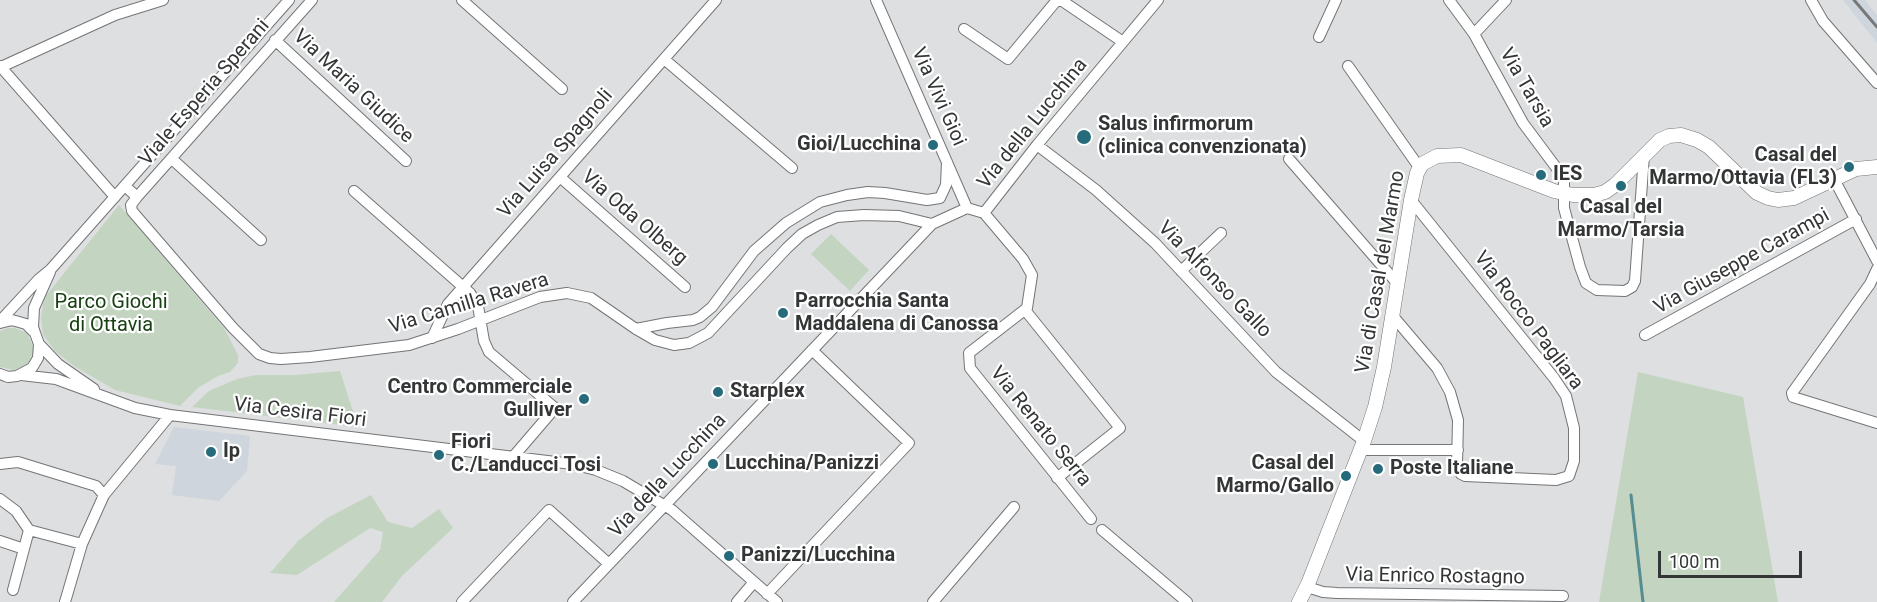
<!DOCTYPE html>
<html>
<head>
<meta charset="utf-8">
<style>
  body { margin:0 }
  #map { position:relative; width:1877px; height:602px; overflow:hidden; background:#dddfe0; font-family:Roboto,sans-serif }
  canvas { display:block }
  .scale { position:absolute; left:1658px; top:551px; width:144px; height:27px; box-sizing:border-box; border:3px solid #343536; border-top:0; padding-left:8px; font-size:18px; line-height:21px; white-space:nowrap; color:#343536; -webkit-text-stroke:4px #fff; paint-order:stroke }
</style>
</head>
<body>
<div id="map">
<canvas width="1877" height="602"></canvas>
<div class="scale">100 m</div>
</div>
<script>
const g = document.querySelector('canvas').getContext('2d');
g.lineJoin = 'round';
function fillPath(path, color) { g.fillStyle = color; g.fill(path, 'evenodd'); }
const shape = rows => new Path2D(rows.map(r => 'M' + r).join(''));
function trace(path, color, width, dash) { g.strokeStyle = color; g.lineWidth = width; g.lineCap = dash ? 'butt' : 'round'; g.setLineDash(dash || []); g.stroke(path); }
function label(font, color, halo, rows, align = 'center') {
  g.font = font + ' Roboto,sans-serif'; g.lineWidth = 4.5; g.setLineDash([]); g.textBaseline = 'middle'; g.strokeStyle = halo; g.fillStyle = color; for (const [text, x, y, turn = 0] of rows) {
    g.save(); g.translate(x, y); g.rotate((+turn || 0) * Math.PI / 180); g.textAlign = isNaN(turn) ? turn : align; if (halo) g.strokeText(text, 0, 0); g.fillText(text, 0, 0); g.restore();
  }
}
const built = shape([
  [1843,0,1865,0,1877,15,1877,43],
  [174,427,250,436,247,471,219,501,172,495,176,466,155,464]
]);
const green = shape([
  [119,205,224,328,238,355,238,363,230,372,218,376,199,387,180,406,115,390,74,366,55,351,43,334,41,317,44,298],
  [831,234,869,270,850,291,811,254],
  [8,328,15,328,27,333,33,346,33,353,27,365,14,370,0,367,0,331],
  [340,371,358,427,192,407,209,391,237,379,256,375,295,375],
  [1638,372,1743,397,1778,602,1599,602],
  [371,495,388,522,412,528,439,509,453,528,402,576,382,602,334,602,380,550,383,532,370,528,297,575,270,573,298,541,327,518]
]);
const stream = shape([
  [1631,495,1643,602]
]);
const minor = shape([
  [462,0,562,89],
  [876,0,967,208],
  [1061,0,1123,42],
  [1449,0,1474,34,1523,123,1564,178,1564,208,1580,267,1586,283,1597,290,1625,291,1632,287,1635,281,1644,155],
  [1811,0,1823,21,1877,83],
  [964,29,1008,59,1057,0],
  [1474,34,1506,0],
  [1319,37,1336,0],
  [275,40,406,161],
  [664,59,792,168],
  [0,66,115,197],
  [1348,66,1419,167],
  [1,67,115,15,163,0],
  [1037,145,1096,190,1155,243,1276,372,1364,441],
  [172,159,261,240],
  [1289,159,1397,283],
  [560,177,685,287],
  [1834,179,1877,261],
  [125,186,137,197,312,0],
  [354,191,470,293,478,306,484,341,489,352,555,408,513,457],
  [137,197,131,205,132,211,233,328,259,354,270,358,281,359,310,357,409,345,458,329,540,297,567,293,591,298,636,329,655,340,674,345,689,343,708,333,787,248,802,234,818,225,837,217,864,215,899,216,932,224],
  [984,213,1037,145,1158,0],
  [1877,269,1870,284,1792,393,1793,397,1877,423],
  [1181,271,1221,233],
  [1025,310,1120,428,1057,478],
  [1392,315,1437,368,1450,392,1458,420,1457,465,1461,474,1465,476,1556,480,1569,476,1574,461,1574,428,1566,396,1554,378,1411,200],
  [0,321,39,279,51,269,289,0],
  [0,323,12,320,26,324,35,333,39,344,38,358,32,368,17,376,8,377,0,374],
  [636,329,667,323,693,320,700,317,712,307,754,251,786,223,820,202,847,195,868,192,885,193,927,200,940,198,946,185,947,162],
  [35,333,33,327,34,308,50,272],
  [1645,335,1856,219],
  [432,338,448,304,716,0],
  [39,344,58,364,94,389],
  [21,375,56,379,135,408,170,415,572,464,596,470,623,481,672,510,777,602],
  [1360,450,1458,450],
  [0,464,18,462,96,486,104,495],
  [0,499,16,511,29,530],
  [1102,530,1187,602],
  [0,541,24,549],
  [1307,587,1323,592,1337,593,1563,596],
  [13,590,29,530,82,544],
  [767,594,909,443,812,350],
  [65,602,82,544,104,495,170,415],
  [462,602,549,510,609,564],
  [573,602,932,224,967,208,984,213,1023,259,1032,275,1027,308,969,353,970,368,1091,519],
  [737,602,754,582],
  [933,602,1014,507]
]);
const major = shape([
  [1299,602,1308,584,1364,441,1375,407,1384,367,1411,200,1417,173,1422,164,1437,156,1461,155,1554,191,1573,195,1594,195,1605,192,1615,185,1660,140,1669,136,1681,135,1697,140,1709,147,1757,193,1768,198,1778,200,1794,198,1856,169,1877,167]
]);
const rail = shape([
  [1854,0,1877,27]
]);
const markers = [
  [1084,137,8,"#266b7b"],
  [933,145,6,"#266b7b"],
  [1849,167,6,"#266b7b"],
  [1541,175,6,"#266b7b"],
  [1621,186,6,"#266b7b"],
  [783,313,6,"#266b7b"],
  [718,392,6,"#266b7b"],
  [584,399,6,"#266b7b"],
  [211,452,6,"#266b7b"],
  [439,455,6,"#266b7b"],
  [713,464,6,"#266b7b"],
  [1378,469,6,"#266b7b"],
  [1346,476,6,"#266b7b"],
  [729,556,6,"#266b7b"]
];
const streetNames = [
  ["Via Maria Giudice",353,87,43],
  ["Via Tarsia",1526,88,60],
  ["Viale Esperia Sperani",205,93,-49],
  ["Via Vivi Gioi",938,97,66],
  ["Via della Lucchina",1033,124,-51],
  ["Via Luisa Spagnoli",556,154,-49],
  ["Via Oda Olberg",634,218,41],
  ["Via Giuseppe Carampi",1742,262,-29],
  ["Via di Casal del Marmo",1381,272,-80],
  ["Via Alfonso Gallo",1214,280,46],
  ["Via Camilla Ravera",469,304,-17],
  ["Via Rocco Pagliara",1528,321,53],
  ["Via Cesira Fiori",300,413,7],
  ["Via Renato Serra",1040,427,51],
  ["Via della Lucchina",668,476,-47],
  ["Via Enrico Rostagno",1435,577,1]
];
const poiNames = [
  ["Salus infirmorum",1098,125],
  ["(clinica convenzionata)",1098,148],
  ["Gioi/Lucchina",921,145,"right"],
  ["Casal del",1837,156,"right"],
  ["Marmo/Ottavia (FL3)",1837,179,"right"],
  ["IES",1553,175],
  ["Casal del",1621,208,"center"],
  ["Marmo/Tarsia",1621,231,"center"],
  ["Parrocchia Santa",795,302],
  ["Maddalena di Canossa",795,325],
  ["Centro Commerciale",572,388,"right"],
  ["Gulliver",572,411,"right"],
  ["Starplex",730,392],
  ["Fiori",451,443],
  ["C./Landucci Tosi",451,466],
  ["Ip",223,452],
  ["Lucchina/Panizzi",725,464],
  ["Casal del",1334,464,"right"],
  ["Marmo/Gallo",1334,487,"right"],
  ["Poste Italiane",1390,469],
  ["Panizzi/Lucchina",741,556]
];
const parkNames = [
  ["Parco Giochi",111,303],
  ["di Ottavia",111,326]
];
fillPath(built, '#ced5dc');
fillPath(green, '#c3d5c0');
trace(stream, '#558d91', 3);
trace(minor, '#747577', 12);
trace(major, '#747577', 15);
trace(minor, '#fff', 10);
trace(major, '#fff', 14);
trace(rail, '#777879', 3);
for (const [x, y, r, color] of markers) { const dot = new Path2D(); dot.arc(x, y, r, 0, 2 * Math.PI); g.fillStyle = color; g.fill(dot); trace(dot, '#fff', 2); }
label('20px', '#343536', '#fff', streetNames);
label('bold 20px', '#343536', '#fff', poiNames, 'left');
label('20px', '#174112', '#fff', parkNames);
</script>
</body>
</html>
